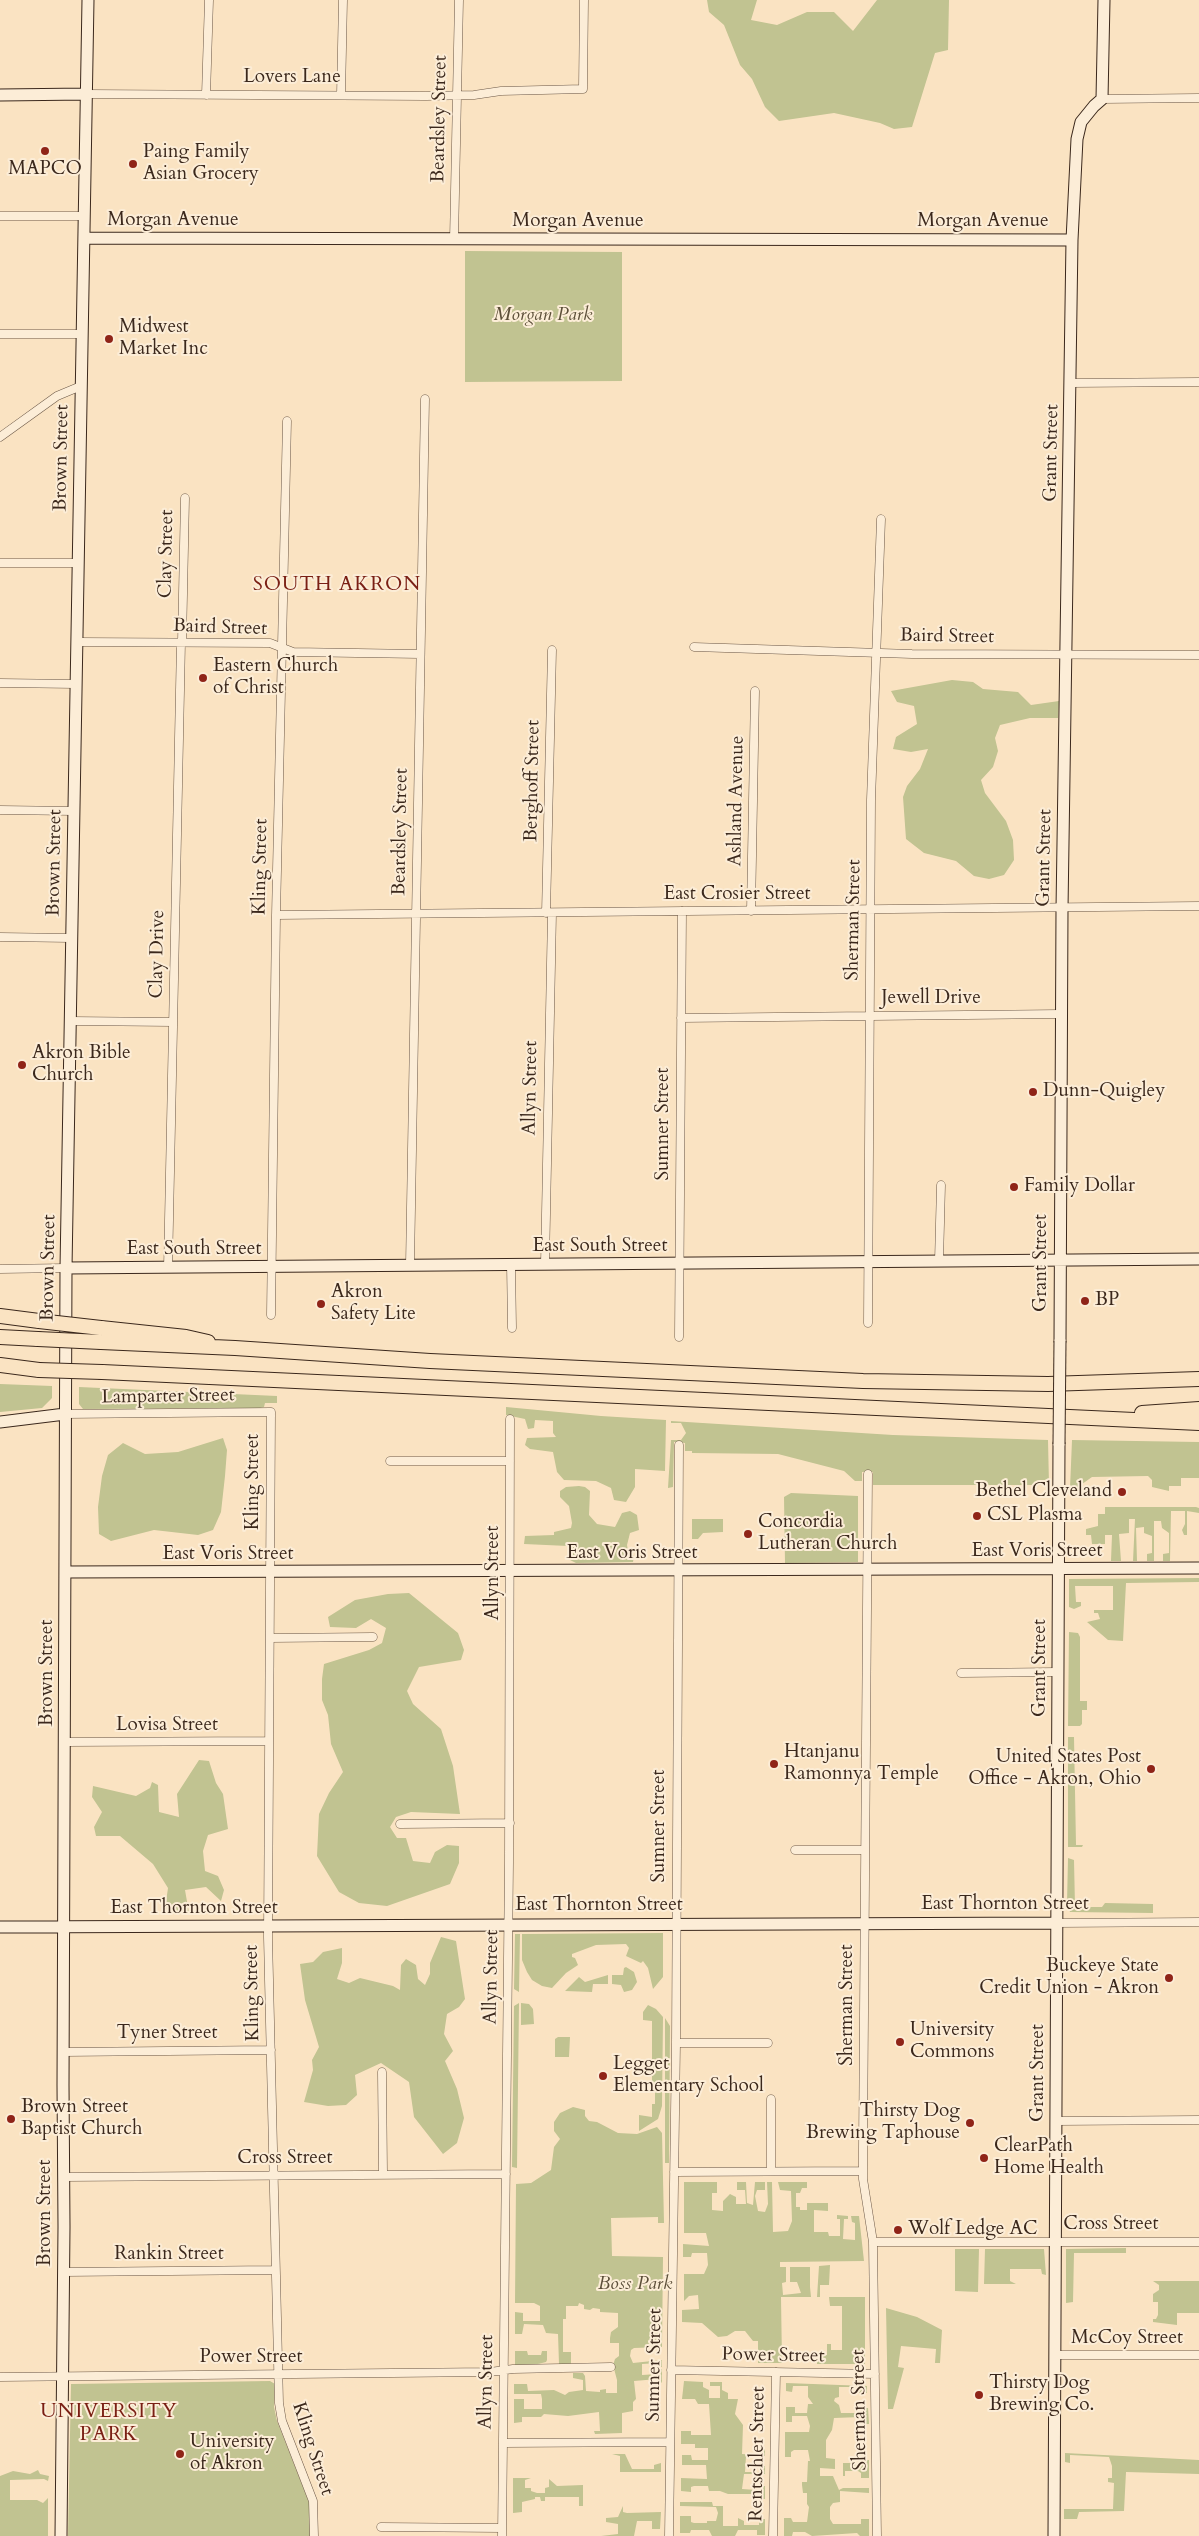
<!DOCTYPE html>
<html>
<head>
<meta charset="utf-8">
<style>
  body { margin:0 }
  canvas { display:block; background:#fae3c2 }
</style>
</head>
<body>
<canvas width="1199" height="2536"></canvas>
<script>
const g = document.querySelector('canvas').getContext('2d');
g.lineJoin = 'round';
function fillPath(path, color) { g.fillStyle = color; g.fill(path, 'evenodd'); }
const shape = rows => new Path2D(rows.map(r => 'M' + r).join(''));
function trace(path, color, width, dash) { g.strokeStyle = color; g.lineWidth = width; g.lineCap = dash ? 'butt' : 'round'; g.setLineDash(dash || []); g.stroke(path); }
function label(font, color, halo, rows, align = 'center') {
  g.font = font + ' Cardo,serif'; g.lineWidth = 4; g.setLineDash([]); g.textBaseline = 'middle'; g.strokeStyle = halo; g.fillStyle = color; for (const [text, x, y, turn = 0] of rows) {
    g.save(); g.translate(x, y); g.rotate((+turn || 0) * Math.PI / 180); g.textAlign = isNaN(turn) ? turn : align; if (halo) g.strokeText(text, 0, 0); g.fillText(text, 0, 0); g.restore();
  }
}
const green = shape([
  [707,0,757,0,751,20,777,25,807,12,834,12,853,31,877,0,949,0,948,50,935,53,912,127,894,129,880,123,834,113,779,121,765,107,752,79,740,65,724,25,709,12],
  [465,251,622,252,622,381,465,382],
  [952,680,973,682,983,689,1018,692,1031,705,1059,701,1058,718,1030,718,1000,725,995,738,998,751,993,767,981,780,985,793,1006,821,1013,840,1014,860,1004,875,989,879,974,876,956,861,924,853,906,839,903,797,907,786,920,769,928,749,911,752,893,749,896,737,917,724,914,706,897,702,891,691],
  [0,1384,52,1386,52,1398,42,1408,0,1412],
  [79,1387,277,1396,277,1403,265,1403,264,1407,260,1408,83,1409,79,1404],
  [506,1407,601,1416,666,1420,665,1471,635,1469,635,1487,626,1502,614,1500,611,1488,596,1481,564,1480,557,1472,553,1452,530,1449,525,1445,527,1438,556,1437,553,1433,553,1421,535,1420,534,1428,528,1429,525,1419,506,1415],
  [671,1421,893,1435,1048,1440,1049,1485,873,1485,873,1472,862,1472,862,1481,855,1481,844,1471,778,1454,692,1453,692,1451,685,1451,685,1443,674,1442,673,1487,668,1488,671,1440,681,1440,686,1433,681,1423,671,1423],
  [223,1438,227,1450,225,1476,221,1512,213,1530,198,1535,154,1530,111,1541,99,1534,98,1507,102,1476,108,1455,123,1443,145,1454,178,1452],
  [1072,1440,1199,1442,1199,1478,1181,1478,1181,1486,1169,1486,1169,1491,1152,1487,1152,1480,1148,1476,1092,1477,1075,1489,1070,1489],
  [579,1486,585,1487,590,1491,589,1515,597,1524,615,1527,622,1513,630,1511,637,1515,639,1530,630,1533,627,1545,628,1551,634,1556,633,1562,576,1563,570,1560,568,1546,524,1544,525,1536,554,1535,554,1532,571,1528,572,1523,569,1506,560,1497,560,1491,566,1487],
  [791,1493,858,1496,858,1562,785,1563,784,1497],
  [1105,1507,1196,1507,1199,1508,1199,1513,1187,1511,1187,1535,1184,1535,1182,1530,1185,1524,1185,1511,1171,1511,1170,1561,1163,1561,1163,1554,1169,1553,1169,1533,1162,1528,1161,1521,1154,1521,1154,1561,1147,1561,1147,1554,1152,1553,1152,1536,1144,1533,1144,1527,1136,1528,1137,1561,1133,1561,1135,1519,1129,1519,1129,1533,1119,1534,1121,1561,1111,1561,1112,1535,1105,1535,1105,1544,1092,1544,1091,1535,1086,1535,1086,1529,1098,1526,1098,1514,1105,1514],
  [692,1519,723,1519,723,1532,703,1533,698,1539,692,1539],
  [1199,1578,1199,1582,1126,1583,1123,1641,1108,1640,1087,1622,1100,1619,1098,1613,1094,1613,1094,1610,1113,1610,1113,1586,1075,1586,1076,1602,1081,1602,1081,1606,1074,1609,1069,1607,1069,1579],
  [409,1593,458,1633,464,1650,461,1660,419,1667,407,1691,413,1704,441,1729,453,1766,460,1814,411,1812,396,1817,390,1827,397,1838,406,1838,413,1861,430,1863,435,1852,447,1845,459,1846,459,1863,450,1884,387,1906,359,1903,339,1892,317,1856,319,1814,329,1793,343,1772,331,1744,328,1715,322,1700,322,1679,324,1664,369,1650,382,1643,386,1628,371,1619,356,1628,330,1627,328,1617,355,1600,388,1594],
  [1069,1632,1078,1633,1080,1637,1080,1701,1087,1701,1087,1710,1082,1710,1082,1724,1080,1726,1068,1726],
  [1068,1737,1074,1737,1076,1845,1083,1845,1082,1847,1068,1847],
  [199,1760,209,1761,216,1783,223,1794,228,1829,208,1835,203,1851,205,1871,218,1876,224,1890,221,1901,206,1887,185,1890,189,1913,165,1909,168,1888,153,1864,120,1836,96,1836,94,1827,102,1812,92,1797,93,1786,136,1796,150,1788,152,1782,158,1785,159,1812,179,1817,177,1794],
  [1068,1858,1074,1860,1075,1907,1102,1907,1105,1903,1153,1904,1153,1913,1070,1912,1067,1904],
  [663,1933,663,1977,653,1989,648,1968,643,1961,641,1963,626,1956,629,1948,626,1944,596,1945,572,1954,572,1957,575,1958,578,1965,566,1973,552,1988,542,1986,532,1980,527,1972,522,1960,522,1934],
  [515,1934,520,1934,519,1992,514,1989],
  [441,1937,456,1941,465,1999,459,2007,447,2014,444,2034,453,2051,445,2061,457,2089,464,2118,457,2143,443,2154,414,2117,409,2082,381,2063,355,2075,357,2095,346,2105,328,2106,304,2102,313,2070,312,2060,319,2047,305,2000,300,1964,313,1962,323,1952,342,1948,342,1963,337,1979,349,1983,360,1978,393,1986,400,1990,401,1965,406,1959,416,1965,418,1979,425,1985,430,1974,430,1963],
  [626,1967,634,1972,637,1982,632,1990,624,1992,621,1985,612,1984,612,1975,623,1975,624,1968],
  [608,1975,608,1984,593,1984,592,1992,565,1991,579,1977,585,1982],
  [519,2003,517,2168,512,2167,514,2006],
  [521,2003,529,2004,533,2009,534,2024,521,2025],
  [648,2005,656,2009,663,2017,662,2106,658,2119,639,2131,639,2115,652,2117,652,2104,655,2104,655,2091,652,2090,652,2021,643,2020,643,2012],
  [665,2018,670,2026,669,2163,665,2163],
  [558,2037,570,2037,569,2057,555,2057,555,2039],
  [573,2107,585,2110,585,2116,589,2121,597,2122,618,2133,637,2134,657,2127,662,2133,664,2223,658,2223,658,2217,611,2218,612,2256,663,2257,662,2347,634,2348,631,2350,630,2356,633,2363,662,2360,662,2367,658,2366,658,2363,642,2364,642,2375,658,2374,658,2369,662,2369,662,2383,658,2379,634,2381,636,2399,633,2402,633,2411,622,2413,622,2433,595,2434,594,2431,600,2431,599,2412,568,2416,544,2414,541,2417,522,2417,522,2422,514,2423,514,2399,524,2399,524,2409,542,2409,542,2399,541,2394,514,2394,514,2384,527,2384,528,2391,554,2390,565,2395,569,2392,583,2390,583,2380,573,2378,573,2373,583,2373,585,2376,586,2391,600,2392,600,2390,606,2389,606,2393,617,2393,617,2380,613,2365,615,2359,619,2356,619,2343,610,2343,610,2338,611,2332,618,2327,618,2313,600,2312,600,2309,593,2308,590,2310,584,2309,584,2305,579,2303,578,2306,566,2306,566,2319,563,2319,563,2352,571,2352,571,2364,559,2364,558,2334,546,2333,543,2325,524,2324,522,2334,515,2334,515,2312,523,2313,523,2321,540,2321,540,2306,534,2303,515,2303,516,2184,531,2183,551,2170,554,2147,560,2139,554,2131,554,2122,560,2113],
  [684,2182,717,2182,717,2193,712,2193,712,2210,723,2211,723,2201,730,2194,736,2197,736,2204,746,2204,745,2190,737,2190,737,2182,746,2182,747,2203,753,2205,755,2182,765,2182,765,2190,757,2190,755,2196,758,2211,765,2212,768,2204,767,2182,772,2182,773,2232,788,2231,792,2221,791,2191,780,2190,778,2182,807,2182,807,2188,802,2188,800,2193,796,2193,796,2207,800,2207,800,2210,807,2210,807,2203,828,2203,828,2211,814,2210,814,2232,828,2232,829,2236,840,2236,840,2219,837,2219,837,2215,848,2216,848,2219,844,2219,843,2239,855,2240,855,2223,852,2222,851,2216,859,2216,864,2261,780,2262,780,2267,786,2267,786,2282,782,2283,783,2295,801,2293,797,2282,790,2282,790,2267,810,2267,810,2287,811,2297,781,2297,782,2363,758,2363,758,2341,753,2341,745,2331,735,2331,727,2336,718,2337,702,2323,682,2322,682,2310,699,2309,698,2295,689,2296,684,2301,684,2274,704,2274,708,2265,707,2253,692,2253,691,2257,683,2257,683,2244,709,2246,706,2233,684,2233],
  [1126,2248,1126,2253,1074,2253,1073,2302,1066,2303,1066,2249],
  [955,2249,979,2249,978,2292,955,2291],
  [985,2249,1044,2249,1046,2275,1042,2274,1041,2269,1010,2269,1010,2281,1016,2284,984,2284],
  [830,2265,829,2285,820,2285,820,2297,817,2297,819,2266],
  [1153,2281,1199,2281,1199,2313,1177,2313,1177,2325,1153,2322,1153,2319,1156,2319,1158,2315,1158,2302,1153,2302,1153,2294,1159,2290,1159,2285],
  [829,2297,865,2297,865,2364,817,2364,817,2355,827,2355,827,2344,831,2344,831,2350,842,2350,842,2306,830,2306],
  [886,2308,917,2317,942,2330,940,2363,935,2363,936,2349,901,2346,898,2367,904,2368,893,2409,888,2409],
  [515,2351,527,2351,528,2355,541,2355,542,2351,547,2351,547,2360,546,2362,534,2365,515,2365],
  [270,2381,275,2384,274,2407,277,2421,310,2505,311,2536,68,2536,71,2384],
  [684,2381,703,2382,703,2387,709,2390,709,2398,720,2398,720,2386,710,2386,710,2382,722,2382,722,2390,728,2393,728,2399,738,2399,735,2414,743,2425,742,2454,757,2455,760,2454,760,2449,765,2449,765,2456,746,2456,745,2472,760,2472,760,2466,765,2466,765,2474,744,2474,742,2489,756,2490,761,2486,765,2486,765,2499,760,2499,760,2495,756,2494,728,2494,720,2491,709,2491,708,2486,694,2486,691,2487,691,2492,681,2491,681,2478,707,2479,706,2465,682,2465,682,2455,691,2455,692,2460,708,2460,708,2448,695,2448,695,2444,681,2444,681,2431,691,2431,691,2435,711,2435,709,2404,698,2404,695,2399,682,2399],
  [786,2383,867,2386,867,2393,858,2393,858,2387,839,2387,839,2397,835,2398,834,2401,839,2405,841,2413,861,2413,861,2408,868,2408,869,2424,861,2424,861,2417,834,2418,832,2430,826,2440,826,2458,835,2459,835,2469,820,2468,820,2476,833,2476,839,2490,843,2488,869,2488,869,2493,840,2491,840,2502,833,2503,830,2507,830,2519,833,2524,861,2524,861,2519,869,2519,869,2536,860,2536,857,2533,812,2536,805,2532,793,2532,792,2536,784,2536,784,2518,791,2518,793,2522,807,2522,809,2507,807,2504,807,2493,803,2493,802,2485,802,2482,807,2482,808,2461,810,2461,808,2450,794,2450,791,2452,791,2457,785,2457,785,2432,809,2432,810,2426,807,2416,792,2416,792,2422,786,2422,786,2407,795,2407,795,2413,807,2413,808,2404,813,2404,808,2397,808,2386,793,2386,792,2392,786,2391],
  [1065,2453,1199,2460,1199,2474,1126,2472,1124,2511,1079,2512,1077,2519,1064,2519,1064,2509,1113,2509,1114,2483,1108,2482,1108,2478,1112,2478,1112,2466,1109,2457,1070,2455,1070,2463,1065,2462],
  [612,2454,625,2454,632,2469,654,2469,654,2465,661,2463,661,2472,620,2472,620,2456],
  [861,2460,869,2460,869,2478,861,2478,861,2473,858,2471,845,2471,845,2476,843,2476,843,2463,861,2463],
  [38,2470,40,2474,49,2476,48,2481,44,2479,10,2480,10,2500,37,2500,43,2503,48,2498,48,2536,0,2536,0,2476,13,2471,30,2474],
  [513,2478,531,2478,525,2480,525,2488,531,2488,531,2491,537,2493,545,2493,545,2488,549,2487,549,2479,557,2486,583,2485,583,2506,579,2506,579,2497,545,2497,545,2501,541,2501,540,2497,535,2497,535,2499,522,2502,522,2512,513,2513],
  [680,2502,712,2502,713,2506,723,2506,723,2526,738,2526,738,2518,744,2521,744,2525,759,2525,759,2519,765,2519,765,2535,757,2535,757,2530,738,2530,735,2536,712,2536,709,2530,691,2530,690,2533,680,2533,680,2516,691,2516,691,2522,694,2523,707,2523,707,2521,716,2521,718,2513,716,2507,680,2506],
  [623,2506,623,2512,627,2513,661,2512,660,2529,652,2529,652,2521,637,2521,634,2536,601,2536,618,2534,618,2524,606,2522,606,2518,618,2517]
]);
const street = shape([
  [86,94,426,96,474,95,501,91,583,89,584,0],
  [206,95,209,0],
  [341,95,343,0],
  [1102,99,1199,98],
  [0,216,84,216],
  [454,240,459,0],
  [0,334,82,334],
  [1071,383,1199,382],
  [0,437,57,396,81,386],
  [0,563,78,563],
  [77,642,270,643,293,652,420,654],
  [182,642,185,498],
  [694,647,912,654,1199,655],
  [0,683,76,684],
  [0,810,74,811],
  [751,911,755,691],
  [546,913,552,650],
  [276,915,1199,906],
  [0,937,71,938],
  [681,1018,1061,1014],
  [70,1021,173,1022],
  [939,1261,941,1185],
  [511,1264,512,1328],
  [545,1264,552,913],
  [410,1265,425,399],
  [168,1268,181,642],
  [0,1269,66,1268],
  [271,1315,276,915,287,421],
  [868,1323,871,800,881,519],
  [679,1337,682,911],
  [65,1414,271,1412,268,1937,279,2403,282,2421,313,2501,314,2536],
  [390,1461,510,1461],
  [868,1474,863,2148,863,2179,873,2242,877,2536],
  [270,1638,373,1637],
  [961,1673,1058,1672],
  [66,1742,269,1741],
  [400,1824,510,1823],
  [795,1850,865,1850],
  [1057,1923,1199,1922],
  [676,2043,768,2043],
  [63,2052,271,2050],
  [382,2072,383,2174],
  [771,2099,771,2171],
  [1056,2121,1199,2120],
  [674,2172,863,2171],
  [64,2177,506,2174],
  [873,2242,1199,2242],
  [64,2272,275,2270],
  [1055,2355,1199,2355],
  [671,2370,875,2374],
  [0,2377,490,2372,513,2369,611,2367],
  [503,2443,670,2442],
  [381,2527,502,2528],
  [502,2536,509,1862,510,1419],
  [669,2536,676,2043,679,1445],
  [773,2536,776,2372]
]);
const secondary = shape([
  [0,95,86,94],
  [84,238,1072,240],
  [66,1268,1199,1259],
  [1060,1341,1062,909,1072,240,1077,139,1081,122,1094,106,1102,99,1104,0],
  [0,1422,65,1414],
  [66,1572,1199,1568],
  [0,1927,1057,1923],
  [61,2536,64,2227,63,2084,66,1268,88,0],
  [1054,2536,1059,1444]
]);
const highway = shape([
  [0,1316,39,1321],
  [101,1328,186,1337,208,1342],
  [0,1337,38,1339],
  [101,1342,235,1348,430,1361,863,1381,1048,1384,1199,1379],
  [0,1365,39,1370],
  [102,1372,1199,1423],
  [1142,1413,1199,1409]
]);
const secondaryBridge = shape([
  [1059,1444,1060,1341]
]);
const highwayBridge = shape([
  [39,1321,101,1328],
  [38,1339,101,1342],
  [39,1370,102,1372]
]);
const markers = [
  [45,151,5,"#8f2418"],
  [133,164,5,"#8f2418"],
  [109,339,5,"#8f2418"],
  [203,678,5,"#8f2418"],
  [22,1065,5,"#8f2418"],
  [1033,1092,5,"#8f2418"],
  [1014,1187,5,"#8f2418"],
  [1085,1301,5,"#8f2418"],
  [321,1304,5,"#8f2418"],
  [1122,1492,5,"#8f2418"],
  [977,1516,5,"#8f2418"],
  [748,1534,5,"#8f2418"],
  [774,1764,5,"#8f2418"],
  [1151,1769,5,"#8f2418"],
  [1169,1978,5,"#8f2418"],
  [900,2042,5,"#8f2418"],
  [603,2076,5,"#8f2418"],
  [11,2119,5,"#8f2418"],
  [970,2123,5,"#8f2418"],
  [984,2158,5,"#8f2418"],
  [898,2230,5,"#8f2418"],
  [979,2395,5,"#8f2418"],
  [180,2454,5,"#8f2418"]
];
const streetNames = [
  ["Lovers Lane",292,78],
  ["Beardsley Street",440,119,-89],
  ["Morgan Avenue",173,221],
  ["Morgan Avenue",578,222],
  ["Morgan Avenue",983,222],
  ["Grant Street",1052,453,-89],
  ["Brown Street",62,458,-89],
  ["Clay Street",167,554,-89],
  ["Baird Street",220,628,2],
  ["Baird Street",947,637,1],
  ["Berghoff Street",533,781,-89],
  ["Ashland Avenue",737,801,-89],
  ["Beardsley Street",401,832,-89],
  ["Grant Street",1045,858,-89],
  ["Brown Street",55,863,-89],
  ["Kling Street",261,867,-89],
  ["East Crosier Street",737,895],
  ["Sherman Street",854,920,-89],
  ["Clay Drive",158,954,-89],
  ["Jewell Drive",931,999],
  ["Allyn Street",531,1088,-89],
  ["Sumner Street",664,1124,-90],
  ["East South Street",600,1247],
  ["East South Street",194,1250],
  ["Grant Street",1042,1263,-90],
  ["Brown Street",49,1268,-89],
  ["Lamparter Street",168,1397,-1],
  ["Kling Street",254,1482,-90],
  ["East Voris Street",1037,1552],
  ["East Voris Street",632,1554],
  ["East Voris Street",228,1555],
  ["Allyn Street",494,1573,-90],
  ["Grant Street",1041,1668,-90],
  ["Brown Street",48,1673,-90],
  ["Lovisa Street",167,1726],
  ["Sumner Street",660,1826,-90],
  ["East Thornton Street",1005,1905],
  ["East Thornton Street",599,1906],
  ["East Thornton Street",194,1909],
  ["Allyn Street",492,1977,-89],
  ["Kling Street",253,1993,-91],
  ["Sherman Street",848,2005,-90],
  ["Tyner Street",167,2034],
  ["Grant Street",1039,2073,-90],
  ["Cross Street",285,2159],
  ["Brown Street",46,2213,-90],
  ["Cross Street",1111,2225],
  ["Rankin Street",169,2255],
  ["McCoy Street",1127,2339],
  ["Power Street",773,2356,1],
  ["Power Street",251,2358],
  ["Sumner Street",655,2365,-89],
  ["Allyn Street",487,2382,-89],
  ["Sherman Street",860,2410,-91],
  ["Kling Street",312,2449,72],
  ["Rentschler Street",758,2454,-89]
];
const poiNames = [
  ["Paing Family",143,153],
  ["Asian Grocery",143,175],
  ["MAPCO",45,170,"center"],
  ["Midwest",119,328],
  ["Market Inc",119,350],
  ["Eastern Church",213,667],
  ["of Christ",213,689],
  ["Akron Bible",32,1054],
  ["Church",32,1076],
  ["Dunn-Quigley",1043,1092],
  ["Family Dollar",1024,1187],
  ["Akron",331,1293],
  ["Safety Lite",331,1315],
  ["BP",1095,1301],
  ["Bethel Cleveland",1112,1492,"right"],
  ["CSL Plasma",987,1516],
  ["Concordia",758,1523],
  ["Lutheran Church",758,1545],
  ["Htanjanu",784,1753],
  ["Ramonnya Temple",784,1775],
  ["United States Post",1141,1758,"right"],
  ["Office - Akron, Ohio",1141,1780,"right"],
  ["Buckeye State",1159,1967,"right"],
  ["Credit Union - Akron",1159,1989,"right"],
  ["University",910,2031],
  ["Commons",910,2053],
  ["Legget",613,2065],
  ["Elementary School",613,2087],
  ["Brown Street",21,2108],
  ["Baptist Church",21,2130],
  ["Thirsty Dog",960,2112,"right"],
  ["Brewing Taphouse",960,2134,"right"],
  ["ClearPath",994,2147],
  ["Home Health",994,2169],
  ["Wolf Ledge AC",908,2230],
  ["Thirsty Dog",989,2384],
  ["Brewing Co.",989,2406],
  ["University",190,2443],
  ["of Akron",190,2465]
];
const parkNames = [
  ["Morgan Park",543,316],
  ["Boss Park",635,2285]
];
const neighbourhoodNames = [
  ["SOUTH AKRON",337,585],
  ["UNIVERSITY",109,2412],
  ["PARK",109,2435]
];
fillPath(green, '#c1c391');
trace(street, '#6b5746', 9);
trace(secondary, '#3b281c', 13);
trace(highway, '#3b281c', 16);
trace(street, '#fcedd7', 8);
trace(secondary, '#fcedd7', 11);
trace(highway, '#fae3c2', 14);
trace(secondaryBridge, '#3b281c', 13, []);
trace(highwayBridge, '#3b281c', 16, []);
trace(secondaryBridge, '#fcedd7', 11);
trace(highwayBridge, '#fae3c2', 14);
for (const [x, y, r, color] of markers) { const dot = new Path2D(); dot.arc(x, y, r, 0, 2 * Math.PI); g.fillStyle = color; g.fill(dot); trace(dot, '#fcedd7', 2); }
label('19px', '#3b281c', '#fcedd7', streetNames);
label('19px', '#3b281c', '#fcedd7', poiNames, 'left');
label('italic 19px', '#5c4f39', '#fcedd7', parkNames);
g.letterSpacing = '1px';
label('20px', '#7a1f14', '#fcedd7', neighbourhoodNames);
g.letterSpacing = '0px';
</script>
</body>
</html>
